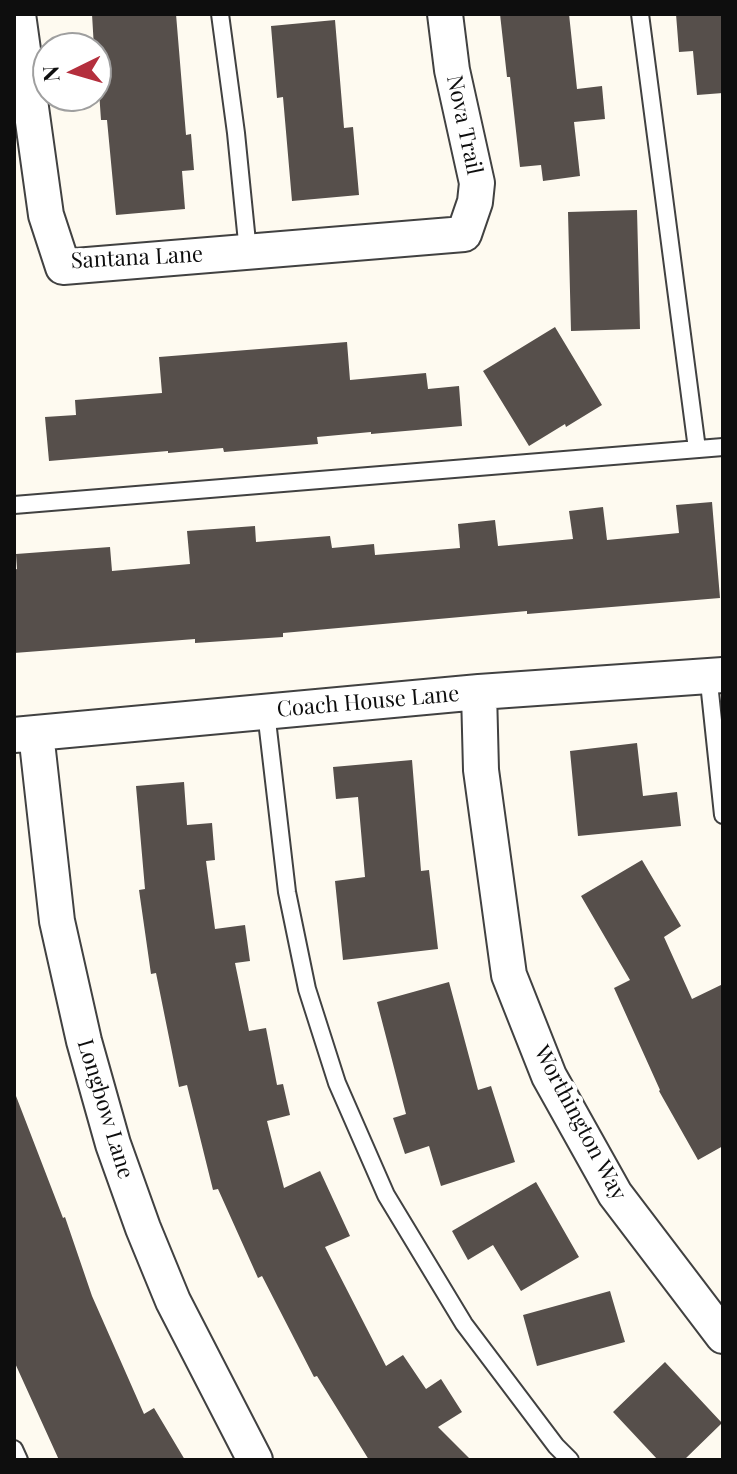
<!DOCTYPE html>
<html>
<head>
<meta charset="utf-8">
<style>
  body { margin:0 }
  #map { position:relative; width:737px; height:1474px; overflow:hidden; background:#fefaf0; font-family:"Playfair Display",serif }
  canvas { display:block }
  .frame { position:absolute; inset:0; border:16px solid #0e0e0e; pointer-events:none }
  .north { position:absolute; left:32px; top:32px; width:80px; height:80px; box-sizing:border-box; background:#fff; border:2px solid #9f9f9f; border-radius:50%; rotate:265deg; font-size:22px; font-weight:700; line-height:32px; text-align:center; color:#0e0e0e }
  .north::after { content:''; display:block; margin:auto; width:28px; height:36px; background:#b42f3d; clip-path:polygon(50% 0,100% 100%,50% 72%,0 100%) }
</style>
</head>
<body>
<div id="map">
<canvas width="737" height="1474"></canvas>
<div class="frame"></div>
<div class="north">N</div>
</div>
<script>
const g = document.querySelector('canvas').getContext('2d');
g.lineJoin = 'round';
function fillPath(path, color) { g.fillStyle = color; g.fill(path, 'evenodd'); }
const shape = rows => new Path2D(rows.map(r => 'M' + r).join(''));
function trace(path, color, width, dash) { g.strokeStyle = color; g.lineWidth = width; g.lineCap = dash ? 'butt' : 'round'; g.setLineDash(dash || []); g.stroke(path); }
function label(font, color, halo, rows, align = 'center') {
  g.font = font + ' "Playfair Display",serif'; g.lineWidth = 8; g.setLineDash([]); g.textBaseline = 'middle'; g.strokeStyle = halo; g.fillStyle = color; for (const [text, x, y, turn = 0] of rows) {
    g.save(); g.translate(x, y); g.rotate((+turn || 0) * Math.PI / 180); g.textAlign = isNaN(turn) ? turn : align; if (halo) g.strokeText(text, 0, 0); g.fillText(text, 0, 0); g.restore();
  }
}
const building = shape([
  [92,14,176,14,186,135,191,134,194,170,182,171,185,209,116,215,107,120,101,120,96,48,94,48],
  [500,14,569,14,577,89,602,86,605,119,574,122,580,176,543,181,541,165,520,167,510,77,507,77],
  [676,14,723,14,723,93,697,95,693,51,679,52],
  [335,20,344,128,353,127,359,195,292,201,283,97,277,98,271,26],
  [637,210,640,329,571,331,568,212],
  [555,327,602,405,566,427,565,424,529,446,483,371],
  [347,342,350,380,426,373,428,389,459,386,462,426,371,434,371,432,317,437,318,444,224,452,223,448,168,453,168,451,49,461,45,417,76,415,75,400,162,393,159,357],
  [712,502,720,598,527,614,527,611,283,633,283,637,195,643,195,639,14,653,14,570,17,569,16,554,110,547,112,571,190,564,187,531,255,526,256,542,330,536,332,548,374,544,375,555,460,548,458,524,495,520,498,546,573,539,569,511,603,507,607,540,679,533,676,505],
  [637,743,643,796,677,792,681,826,578,836,570,751],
  [412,760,421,871,429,870,438,949,343,960,335,881,365,877,358,797,336,799,333,767],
  [184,782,187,825,212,823,215,860,206,861,215,929,245,925,250,961,235,963,249,1031,266,1028,277,1085,283,1084,290,1115,267,1121,284,1188,320,1171,350,1236,325,1247,386,1366,403,1355,426,1389,441,1379,462,1412,438,1427,471,1460,369,1460,317,1376,314,1377,262,1276,258,1278,218,1189,213,1190,187,1085,179,1087,156,973,151,974,139,890,145,889,136,786],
  [642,860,681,926,664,937,692,999,723,984,723,1146,698,1160,659,1091,660,1090,614,988,630,980,581,896],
  [449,982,478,1090,491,1086,515,1162,441,1186,429,1146,405,1154,393,1118,406,1114,377,1002],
  [16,1096,63,1218,65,1217,92,1296,144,1414,154,1408,185,1460,59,1460,14,1361,14,1097],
  [536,1182,579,1257,521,1291,493,1245,468,1260,452,1231],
  [610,1291,625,1342,537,1366,523,1315],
  [665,1362,722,1423,684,1460,658,1460,613,1412]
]);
const lane = shape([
  [220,14,236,133,248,252],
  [640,14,697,449],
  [14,505,723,447],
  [710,676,710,692,723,815],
  [266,712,287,892,307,989,337,1083,386,1195,464,1324,556,1446,570,1460],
  [14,1449,19,1460]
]);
const street = shape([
  [18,14,46,215,63,267,464,234,475,202,477,183,452,70,445,14],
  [479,692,481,770,509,975,549,1076,615,1194,723,1336],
  [36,733,57,921,84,1041,113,1144,143,1228,173,1301,255,1460],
  [14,735,479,692,723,675]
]);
const streetNames = [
  ["Nova Trail",464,125,78],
  ["Santana Lane",137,258,-3],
  ["Coach House Lane",368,702,-5],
  ["Longbow Lane",105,1109,73],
  ["Worthington Way",580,1123,62]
];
fillPath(building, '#564f4b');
trace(lane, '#414141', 20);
trace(street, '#414141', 38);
trace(lane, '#fff', 16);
trace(street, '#fff', 34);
label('22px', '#0e0e0e', '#fff', streetNames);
</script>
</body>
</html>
